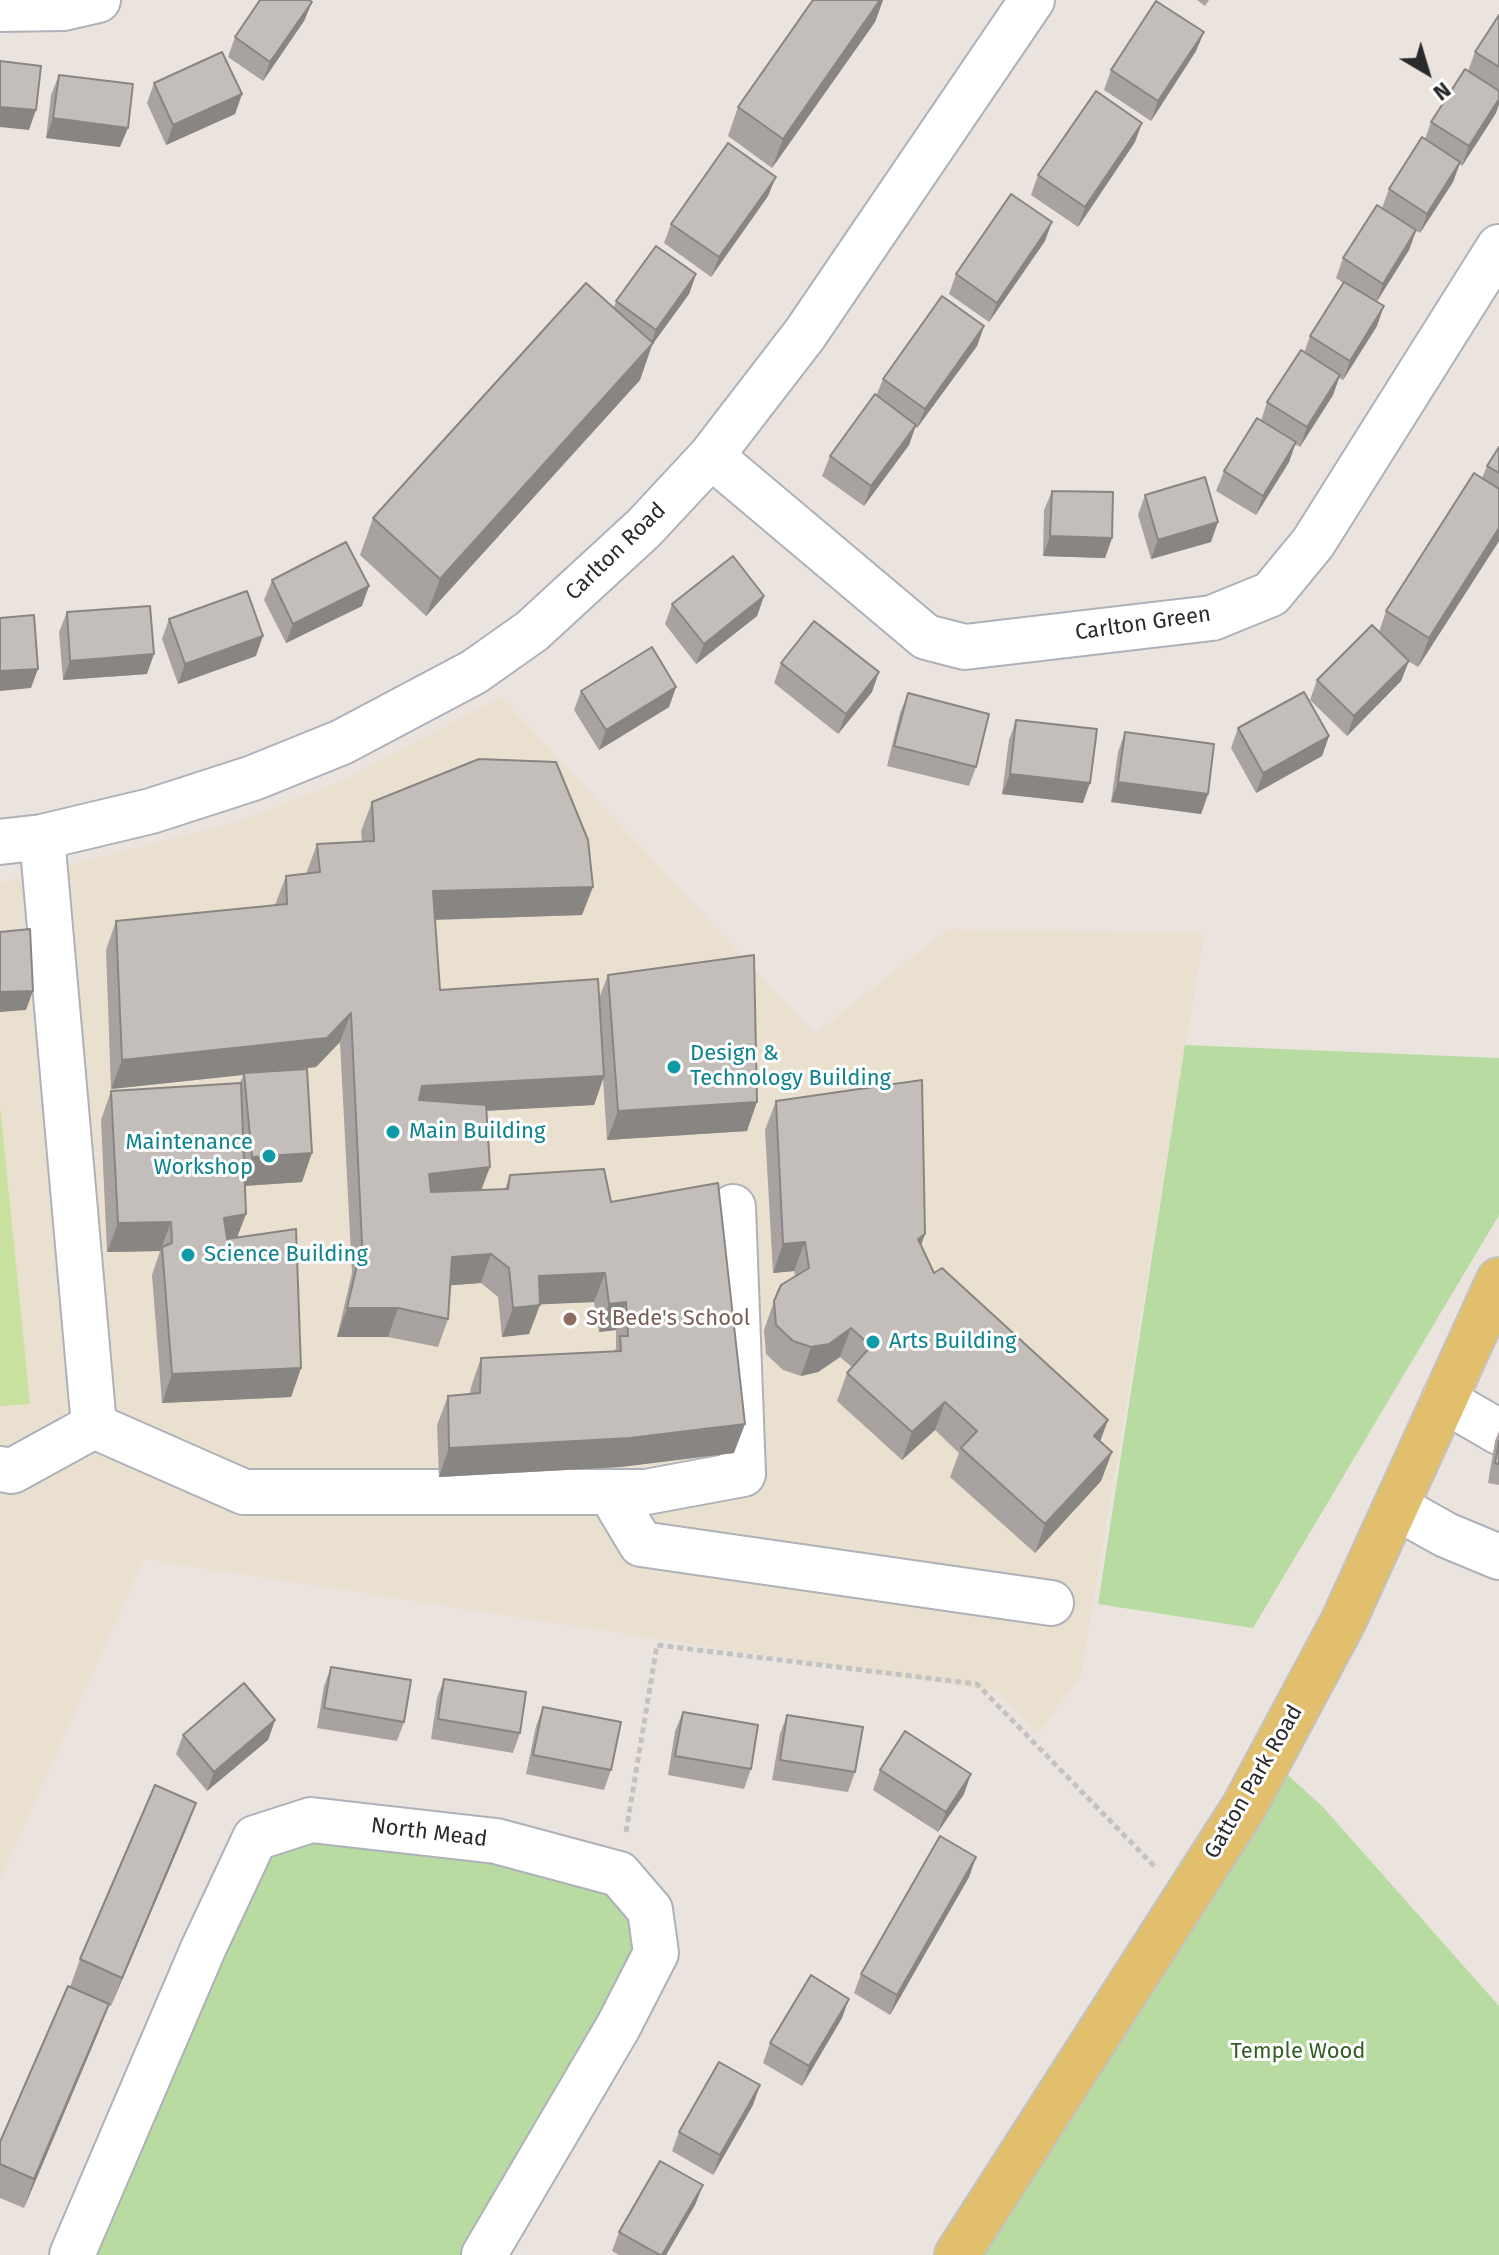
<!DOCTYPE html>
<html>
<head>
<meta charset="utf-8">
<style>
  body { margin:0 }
  #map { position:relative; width:1499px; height:2255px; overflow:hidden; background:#ebe4de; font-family:"Fira Sans",sans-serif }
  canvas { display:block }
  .north { position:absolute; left:1387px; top:32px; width:80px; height:80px; -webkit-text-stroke:6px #fff; paint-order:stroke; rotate:142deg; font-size:22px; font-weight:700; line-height:32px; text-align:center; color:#2a2a2a }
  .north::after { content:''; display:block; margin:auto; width:28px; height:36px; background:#2a2a2a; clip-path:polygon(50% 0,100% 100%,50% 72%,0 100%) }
</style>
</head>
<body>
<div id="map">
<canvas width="1499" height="2255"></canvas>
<div class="north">N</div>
</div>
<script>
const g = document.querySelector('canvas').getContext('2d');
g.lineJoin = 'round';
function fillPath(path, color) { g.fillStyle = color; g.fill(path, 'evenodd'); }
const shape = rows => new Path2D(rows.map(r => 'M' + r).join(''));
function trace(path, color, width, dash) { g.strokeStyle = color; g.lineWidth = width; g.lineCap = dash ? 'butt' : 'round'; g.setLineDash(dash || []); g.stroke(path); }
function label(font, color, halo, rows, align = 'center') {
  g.font = font + ' "Fira Sans",sans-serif'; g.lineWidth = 6; g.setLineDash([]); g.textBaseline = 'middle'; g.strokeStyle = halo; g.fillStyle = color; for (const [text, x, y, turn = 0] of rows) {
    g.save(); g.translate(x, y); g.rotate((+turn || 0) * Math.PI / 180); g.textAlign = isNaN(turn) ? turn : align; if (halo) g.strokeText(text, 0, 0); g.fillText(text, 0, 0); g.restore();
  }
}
const education = shape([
  [501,697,815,1034,948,929,1204,933,1081,1676,1038,1733,999,1692,144,1559,0,1879,0,883,240,821,339,782]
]);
const green = shape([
  [1185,1045,1499,1058,1499,1215,1253,1628,1098,1604],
  [1270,1759,1322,1806,1499,2006,1499,2255,957,2255],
  [311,1820,619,1874,656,1953,482,2255,72,2255,255,1838]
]);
const pitch = shape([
  [0,1106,30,1404,0,1406]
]);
const path = shape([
  [626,1832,657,1645,977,1684,1157,1869]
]);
const minor = shape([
  [0,9,63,8,98,0],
  [711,456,926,637,965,647,1212,618,1271,594,1313,543,1499,247],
  [0,842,42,837,151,811,253,778,342,742,474,672,532,631,644,528,711,456,805,334,1032,0],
  [1444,1400,1499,1432],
  [94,1426,244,1492,646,1492,743,1474,733,1207],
  [0,1469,12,1471,94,1426,42,837],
  [610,1492,641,1544,1051,1603],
  [1396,1507,1446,1535,1499,1557],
  [72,2255,203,1949,255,1838,311,1820,496,1841,619,1874,650,1910,656,1953,618,2027,484,2255]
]);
const major = shape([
  [957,2255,1244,1807,1343,1622,1499,1280]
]);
const wall = shape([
  [813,0,883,0,875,22,772,168,728,136,738,107],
  [1197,0,1209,0,1205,6],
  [312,2,304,21,263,81,228,57,235,37],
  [1499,15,1499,104,1496,113,1462,166,1460,164,1453,182,1420,233,1416,231,1409,250,1376,302,1377,326,1343,380,1339,378,1333,395,1300,447,1295,444,1289,462,1256,515,1216,491,1224,471,1261,421,1267,402,1304,353,1310,336,1343,283,1336,278,1343,258,1382,208,1389,189,1425,139,1431,122,1468,71,1475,52],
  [1204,32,1196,51,1151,121,1104,90,1111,70],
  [59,75,120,147,46,138,51,95],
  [154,83,242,94,235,114,166,145,147,103],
  [1135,142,1078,227,1031,195,1038,175],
  [768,196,711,277,664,243,671,224],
  [1045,241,989,322,949,294,956,274],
  [696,274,689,294,652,345,640,380,426,616,360,555,373,518,614,307,616,301],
  [984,326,977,346,917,428,915,427,909,445,864,506,822,476,830,456,876,396,883,379],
  [1499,447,1499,541,1418,667,1408,661,1401,681,1347,736,1310,700,1317,680,1379,632,1386,611,1482,478,1487,466],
  [1052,491,1112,538,1105,558,1043,556,1044,510],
  [1145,495,1211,542,1151,559,1138,515],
  [272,580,362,606,286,643,264,600],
  [764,596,757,616,696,664,665,624,672,604],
  [67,612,147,674,63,680,59,632],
  [169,619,256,656,178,684,162,639],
  [781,663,872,692,838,734,774,683],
  [676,687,669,707,599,750,574,710,581,691],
  [908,693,976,767,969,786,887,766,900,713],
  [1016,720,1083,803,1002,794,1009,740],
  [1238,728,1329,736,1322,756,1256,793,1231,748],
  [1125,732,1208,794,1201,814,1111,802,1118,752],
  [372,802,582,915,435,920,440,990,599,998,608,975,747,1131,607,1140,603,1079,594,1105,486,1110,482,1190,505,1189,510,1175,611,1202,734,1453,620,1467,439,1477,437,1425,448,1396,470,1394,471,1387,481,1358,615,1351,616,1347,616,1330,599,1332,594,1302,540,1304,529,1334,502,1337,498,1297,481,1283,450,1285,448,1319,438,1347,388,1337,337,1337,352,1273,340,1042,316,1067,289,1070,302,1182,245,1186,237,1237,301,1368,291,1397,162,1403,152,1275,160,1251,107,1252,101,1120,111,1091,240,1083,243,1075,111,1089,106,950,116,921,275,905,286,876,306,874,317,844,362,842,361,831],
  [776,1101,921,1246,934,1273,1108,1420,1100,1442,1112,1452,1101,1481,1035,1553,950,1477,959,1453,935,1430,902,1460,837,1401,847,1373,852,1367,840,1357,818,1372,801,1376,783,1370,766,1354,764,1330,774,1301,795,1276,794,1271,773,1273,765,1130],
  [1499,1431,1499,1485,1488,1483,1495,1441],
  [331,1667,404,1722,397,1741,317,1728,324,1686],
  [444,1679,520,1733,513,1753,431,1739,437,1698],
  [543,1707,611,1770,604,1790,526,1774,536,1726],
  [683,1712,751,1769,744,1789,668,1775,675,1731],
  [787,1715,855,1772,848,1792,772,1780,780,1734],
  [275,1720,268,1740,207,1791,176,1754,183,1735],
  [880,1770,964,1794,938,1832,873,1790],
  [196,1803,185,1832,111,2006,108,2005,98,2033,24,2208,0,2198,0,2142,70,1987,80,1959],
  [976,1857,969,1877,890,2015,854,1993,861,1974],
  [842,2018,802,2086,763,2063,770,2043],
  [753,2105,713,2175,672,2151,679,2132],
  [703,2185,695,2205,666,2255,619,2255,612,2251,619,2232]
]);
const shadedWall = shape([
  [880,0,883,0,875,22,772,168,783,139],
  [312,2,304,21,263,81,270,62],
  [1204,32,1196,51,1151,121,1158,101],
  [242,94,235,114,166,145,173,125],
  [1499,99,1499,104,1496,113,1462,166,1469,146],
  [0,107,36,110,29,130,0,127],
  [53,118,128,128,120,147,46,138],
  [1142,123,1135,142,1078,227,1085,207],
  [1460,162,1453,182,1420,233,1427,214],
  [776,177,768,196,711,277,719,257],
  [1052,222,1045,241,989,322,997,303],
  [1416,230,1409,250,1376,303,1383,284],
  [696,274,689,294,652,345,640,380,426,616,440,579,650,346,656,330],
  [1384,306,1377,326,1343,380,1350,361],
  [984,326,977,346,917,428,925,409],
  [1340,375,1333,395,1300,447,1307,427],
  [916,425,909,445,864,506,871,486],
  [1296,442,1289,462,1256,515,1263,496],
  [1218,522,1211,542,1151,559,1158,540],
  [1499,528,1499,541,1418,667,1429,638],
  [1050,536,1112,538,1105,558,1043,556],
  [369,586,362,606,286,643,293,624],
  [764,596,757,616,696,664,704,644],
  [263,636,256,656,178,684,185,664],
  [154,654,147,674,63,680,70,661],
  [1409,661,1401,681,1347,736,1354,716],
  [38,669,31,688,0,691,0,671],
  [879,672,872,692,838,734,846,714],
  [676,687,669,707,599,750,606,730],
  [1329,736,1322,756,1256,793,1263,773],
  [1010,774,1090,783,1083,803,1002,794],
  [1118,782,1208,794,1201,814,1111,802],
  [593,887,582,915,422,920,433,891],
  [33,991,26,1010,0,1012,0,992],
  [351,1013,340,1042,316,1067,111,1089,122,1060],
  [604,1076,594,1105,412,1115,422,1086],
  [757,1102,747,1131,607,1140,618,1111],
  [312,1153,302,1182,242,1186,252,1157],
  [490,1167,479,1196,419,1202,429,1174],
  [246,1214,235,1243,214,1247,224,1218],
  [171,1222,160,1251,107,1252,118,1223],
  [925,1234,915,1263,918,1239],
  [805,1242,794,1271,773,1273,783,1244],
  [491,1254,481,1283,442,1286,452,1257],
  [605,1273,594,1302,528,1305,539,1276],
  [626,1302,616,1330,599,1332,609,1304],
  [540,1305,529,1334,502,1337,513,1308],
  [347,1308,398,1308,388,1337,337,1337],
  [851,1328,840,1357,818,1372,801,1376,811,1347],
  [301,1368,291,1397,162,1403,172,1374],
  [945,1402,935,1430,902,1460,912,1432],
  [1108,1420,1097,1449,1094,1436],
  [745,1424,734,1453,620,1467,439,1477,449,1448],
  [1112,1452,1101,1481,1035,1553,1045,1524],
  [275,1720,268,1740,207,1791,214,1772],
  [971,1774,964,1794,938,1832,946,1812],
  [196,1803,185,1832,111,2006,122,1978],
  [976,1857,969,1877,890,2015,897,1995],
  [849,1999,842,2018,802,2086,809,2066],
  [109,2004,98,2033,24,2208,34,2179],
  [760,2085,753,2105,713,2175,720,2155],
  [703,2185,695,2205,666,2255,662,2255]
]);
const building = shape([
  [260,0,309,0,312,2,270,62,235,37,260,0],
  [813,0,880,0,783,139,738,107,813,0],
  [1156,1,1204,32,1158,101,1111,70,1156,1],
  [1499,15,1499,67,1475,52,1499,15],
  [222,52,242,94,173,125,154,83,222,52],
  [0,61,41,66,36,110,0,107,0,61],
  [1465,69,1499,91,1499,99,1469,146,1431,122,1465,69],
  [59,75,133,84,128,128,53,118,59,75],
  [1096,91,1142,123,1085,207,1038,175,1096,91],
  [1422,137,1460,162,1427,214,1389,189,1422,137],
  [728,143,776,177,719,257,671,224,728,143],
  [1011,194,1052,222,997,303,956,274,1011,194],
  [1377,205,1416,230,1383,284,1343,258,1377,205],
  [656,246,696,274,656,330,616,301,656,246],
  [1344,282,1384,306,1350,361,1310,336,1344,282],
  [586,283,653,343,440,579,373,518,586,283],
  [942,296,984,326,925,409,883,379,942,296],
  [1301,350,1340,375,1307,427,1267,402,1301,350],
  [875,394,916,425,871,486,830,456,875,394],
  [1257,418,1296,442,1263,496,1224,471,1257,418],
  [1499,447,1499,473,1487,466,1499,447],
  [1474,473,1499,489,1499,528,1429,638,1386,611,1474,473],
  [1205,477,1218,522,1158,540,1145,495,1205,477],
  [1052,491,1113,492,1112,538,1050,536,1052,491],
  [346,542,369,586,293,624,272,580,346,542],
  [733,556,764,596,704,644,672,604,733,556],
  [247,591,263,636,185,664,169,619,247,591],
  [150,606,154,654,70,661,67,612,150,606],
  [34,615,38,669,0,671,0,618,34,615],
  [814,621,879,672,846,714,781,663,814,621],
  [1372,625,1409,661,1354,716,1317,680,1372,625],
  [652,647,676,687,606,730,581,691,652,647],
  [1304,692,1329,736,1263,773,1238,728,1304,692],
  [908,693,989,714,976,767,894,746,908,693],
  [1016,720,1097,729,1090,783,1010,774,1016,720],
  [1125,732,1214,744,1208,794,1118,782,1125,732],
  [479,759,556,762,588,840,593,887,433,891,440,990,598,979,604,1076,422,1086,419,1100,486,1105,490,1167,429,1174,431,1192,508,1189,510,1175,604,1169,611,1202,718,1183,745,1424,630,1438,449,1448,448,1396,480,1393,481,1358,621,1351,620,1336,628,1336,626,1302,609,1304,605,1273,539,1276,540,1305,513,1308,509,1268,491,1254,452,1257,448,1319,398,1308,347,1308,362,1244,351,1013,327,1038,122,1060,116,921,287,904,286,876,320,872,317,844,374,841,372,802,479,759],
  [30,929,33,991,0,992,0,932,30,929],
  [754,955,757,1102,618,1111,608,975,754,955],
  [307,1069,312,1153,252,1157,244,1073,307,1069],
  [922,1080,925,1234,918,1239,934,1273,942,1268,1108,1420,1094,1436,1112,1452,1045,1524,961,1448,977,1431,945,1402,912,1432,847,1373,871,1346,851,1328,829,1344,811,1347,793,1341,776,1325,774,1301,781,1285,809,1268,805,1242,783,1244,776,1101,922,1080],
  [241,1083,246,1214,224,1218,227,1239,296,1229,301,1368,172,1374,162,1247,172,1243,171,1222,118,1223,111,1091,241,1083],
  [1499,1441,1499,1464,1495,1463,1499,1441],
  [331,1667,411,1680,404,1722,324,1708,331,1667],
  [444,1679,526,1692,520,1733,438,1719,444,1679],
  [244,1683,275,1720,214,1772,183,1735,244,1683],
  [543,1707,621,1722,611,1770,533,1755,543,1707],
  [683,1712,758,1725,751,1769,675,1756,683,1712],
  [787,1715,863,1727,855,1772,780,1760,787,1715],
  [905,1731,971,1774,946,1812,880,1770,905,1731],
  [155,1785,196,1803,122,1978,80,1959,155,1785],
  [940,1836,976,1857,897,1995,861,1974,940,1836],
  [811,1975,849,1999,809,2066,770,2043,811,1975],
  [68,1986,109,2004,34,2179,0,2164,0,2142,68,1986],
  [719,2062,760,2085,720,2155,679,2132,719,2062],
  [660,2161,703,2185,662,2255,660,2255,619,2232,660,2161]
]);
const markers = [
  [674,1067,8,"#0f9aa8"],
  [393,1132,8,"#0f9aa8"],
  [269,1156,8,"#0f9aa8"],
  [188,1255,8,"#0f9aa8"],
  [570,1319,8,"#8d6e63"],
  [873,1342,8,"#0f9aa8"]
];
const streetNames = [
  ["Carlton Road",616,552,-44],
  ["Carlton Green",1143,624,-8],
  ["Gatton Park Road",1254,1782,-60],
  ["North Mead",429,1833,7]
];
const cultureNames = [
  ["Design &",690,1054],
  ["Technology Building",690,1079],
  ["Main Building",409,1132],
  ["Maintenance",253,1143,"right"],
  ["Workshop",253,1168,"right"],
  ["Science Building",204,1255],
  ["Arts Building",889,1342]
];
const educationNames = [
  ["St Bede's School",586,1319]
];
const parkNames = [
  ["Temple Wood",1298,2052]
];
fillPath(education, '#eae0cf');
fillPath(green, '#b8dba1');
fillPath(pitch, '#c8e19e');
trace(minor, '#aeb1b9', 48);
trace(major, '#c3c3c3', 48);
trace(path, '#c3c3c3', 5, [6, 4]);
trace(minor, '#fff', 44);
trace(major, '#e1bf6d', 44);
fillPath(wall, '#a8a3a0');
fillPath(shadedWall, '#888582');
fillPath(building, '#c3beba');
trace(building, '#888582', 2);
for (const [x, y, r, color] of markers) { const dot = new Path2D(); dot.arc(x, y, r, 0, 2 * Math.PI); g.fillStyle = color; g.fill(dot); trace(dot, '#fff', 3); }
label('22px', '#2a2a2a', '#fff', streetNames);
label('22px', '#0d838f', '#fff', cultureNames, 'left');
label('22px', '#785e54', '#fff', educationNames, 'left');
label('22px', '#325f22', '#fff', parkNames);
</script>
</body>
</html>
